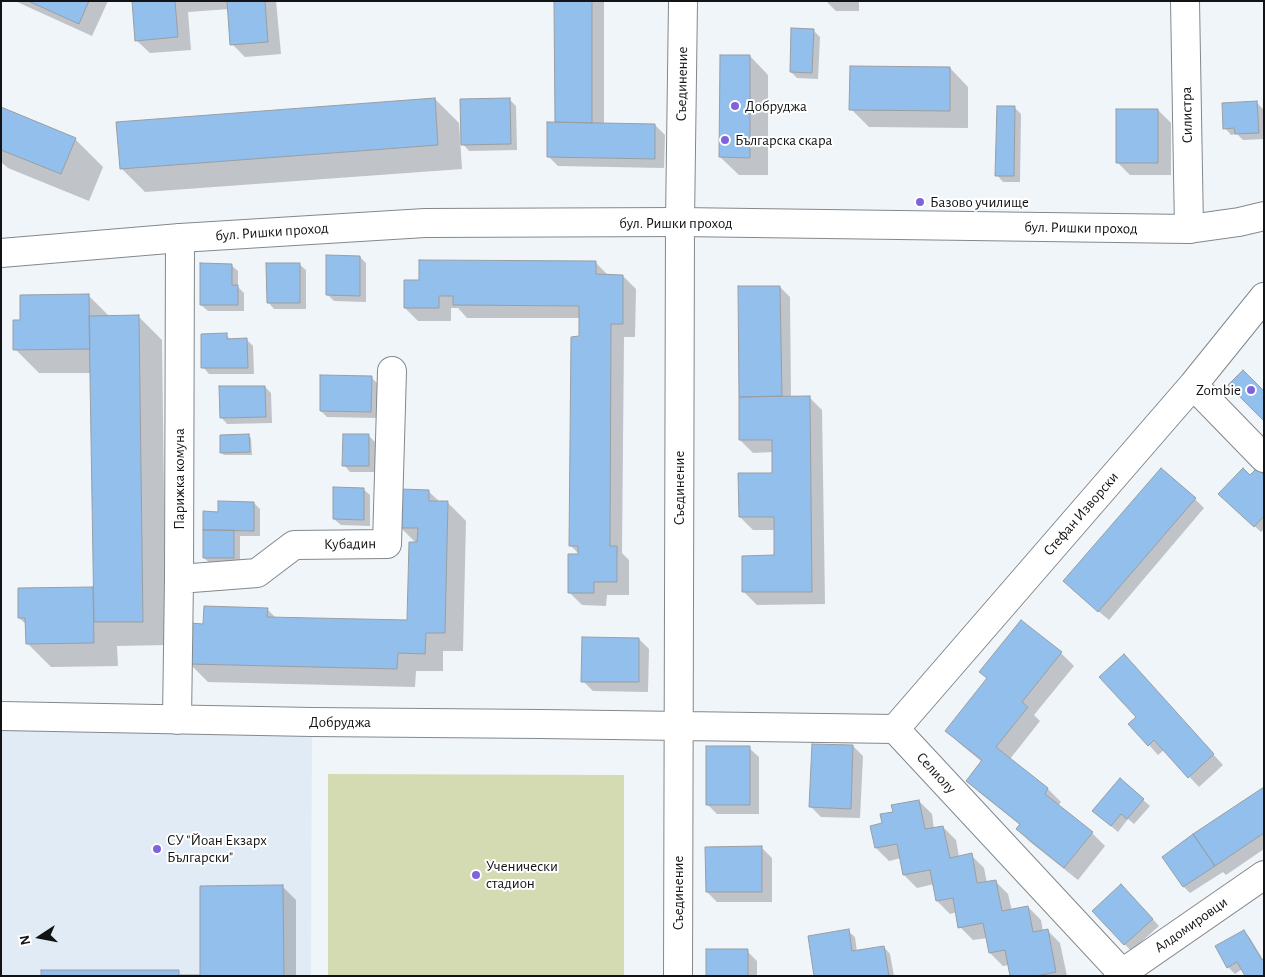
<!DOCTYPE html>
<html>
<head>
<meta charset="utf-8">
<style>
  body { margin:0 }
  #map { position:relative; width:1265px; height:977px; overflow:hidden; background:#f0f5fa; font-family:"Alegreya Sans",sans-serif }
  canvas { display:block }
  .frame { position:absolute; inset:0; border:2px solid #111315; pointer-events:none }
  .north { position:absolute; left:15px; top:912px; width:50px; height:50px; -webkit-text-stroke:4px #fff; paint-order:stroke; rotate:259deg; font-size:14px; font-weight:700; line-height:20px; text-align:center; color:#111315 }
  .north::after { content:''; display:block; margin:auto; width:18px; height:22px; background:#111315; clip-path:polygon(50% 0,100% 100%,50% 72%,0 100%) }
</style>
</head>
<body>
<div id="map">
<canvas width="1265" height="977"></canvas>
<div class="frame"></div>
<div class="north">N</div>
</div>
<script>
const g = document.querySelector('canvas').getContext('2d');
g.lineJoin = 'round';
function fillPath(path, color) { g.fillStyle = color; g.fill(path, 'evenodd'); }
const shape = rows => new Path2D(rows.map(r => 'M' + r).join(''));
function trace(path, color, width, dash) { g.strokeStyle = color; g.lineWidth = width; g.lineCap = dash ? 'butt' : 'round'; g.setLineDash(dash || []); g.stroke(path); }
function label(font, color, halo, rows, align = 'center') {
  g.font = font + ' "Alegreya Sans",sans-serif'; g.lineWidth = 4; g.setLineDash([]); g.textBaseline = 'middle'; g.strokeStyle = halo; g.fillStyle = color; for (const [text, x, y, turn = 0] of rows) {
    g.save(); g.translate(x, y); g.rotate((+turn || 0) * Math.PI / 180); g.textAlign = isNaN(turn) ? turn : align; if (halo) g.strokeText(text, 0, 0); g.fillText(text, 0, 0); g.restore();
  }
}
const built = shape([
  [1,715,312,722,311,976,1,976]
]);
const green = shape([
  [328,774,624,775,624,976,328,976]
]);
const shadow = shape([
  [15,1,108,1,92,36],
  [133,1,276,1,281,54,245,57,232,44,229,9,188,12,191,50,150,53,136,40],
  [556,1,604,1,604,124,655,125,665,135,664,168,558,166,548,156,558,123,556,121],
  [826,1,859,1,859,11,836,11],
  [813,30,820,37,818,79,797,78,791,72],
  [750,56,768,75,768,175,739,175,720,157],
  [950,68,968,87,968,128,869,127,851,109],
  [435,99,459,123,462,169,145,192,121,168],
  [509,99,516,106,517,150,469,151,463,144],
  [1256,102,1263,109,1264,139,1243,140,1237,134,1231,135,1225,128],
  [1014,107,1021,114,1020,182,1003,182,997,175],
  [1,109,75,139,103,167,89,201,8,168,1,162],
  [1158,110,1171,123,1171,175,1130,175,1117,162],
  [360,257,366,263,366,302,334,301,328,295],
  [596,263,609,276,623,276,636,289,635,337,624,337,622,553,629,560,629,595,607,595,606,606,582,605,569,592,580,555,571,546,580,318,467,318,458,308,451,308,451,321,418,321,405,308,405,282],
  [299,264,306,270,306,309,274,309,268,302],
  [231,265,238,271,238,287,244,293,244,311,208,311,201,305],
  [739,287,780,287,790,297,791,397,809,397,822,410,825,604,757,605,744,592,776,557,776,530,753,530,740,517,773,474,773,452,753,453,740,440],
  [88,295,109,316,138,316,162,340,166,645,117,646,118,666,51,667,27,643,27,625,19,618,19,589,94,589,91,373,39,373,15,349,22,321],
  [226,335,231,340,247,340,253,346,254,374,209,374,203,367],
  [371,377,378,384,377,418,327,417,321,411],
  [265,387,271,393,272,423,227,424,221,417],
  [248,435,251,438,252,455,224,455,221,452],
  [369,436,375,442,375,472,350,472,344,465],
  [1250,477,1264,477,1264,529,1261,532,1220,494],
  [363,489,370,495,370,526,341,525,334,519],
  [428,491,440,502,447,502,466,521,463,651,443,651,443,671,416,671,415,687,208,682,190,664,205,625,267,609,276,618,408,622,416,543,400,527],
  [1195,499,1204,508,1109,620,1074,591],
  [254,503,260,509,260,536,240,536,240,564,211,564,204,558,219,513],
  [639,639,649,649,648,692,593,691,583,681],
  [1061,653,1074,666,1034,715,1040,721,1010,759,1048,789,1061,802,1058,806,1092,833,1105,846,1078,880,1030,842,1017,829,1020,825,980,793,967,780,982,762,959,743,947,730],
  [1133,666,1223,765,1199,787,1164,750,1158,755,1149,745,1138,717],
  [853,746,863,756,860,818,821,817,811,807],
  [749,748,759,757,759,814,717,814,707,804],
  [1120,780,1150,806,1134,824,1128,819,1118,832,1100,817],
  [1264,788,1264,849,1226,875,1223,872,1190,893,1184,887,1164,858],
  [919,801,932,814,934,829,943,827,956,840,959,857,971,855,984,868,987,883,995,881,1008,894,1012,911,1028,907,1041,920,1043,931,1047,930,1060,943,1067,976,1011,976,1009,965,1003,966,990,953,987,938,973,940,960,927,957,912,950,914,937,901,934,884,917,888,904,875,901,858,889,861,876,848,883,824,894,813],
  [762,848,772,858,772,902,717,902,707,892],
  [283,887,296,900,296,976,202,976],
  [1128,892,1159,926,1131,951,1094,911],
  [848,931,855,937,857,952,884,947,890,954,894,976,815,976],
  [1244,931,1250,938,1264,961,1242,969,1235,974,1228,967,1217,947],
  [747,951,757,961,757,976,707,976]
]);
const building = shape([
  [28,1,89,1,79,24,28,1],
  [132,1,175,1,178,37,135,41,132,1],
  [227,1,265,1,268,42,230,45,227,1],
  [554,1,592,1,592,123,555,122,554,1],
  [791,28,814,29,812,73,790,72,791,28],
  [720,55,750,55,750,158,719,157,720,55],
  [850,66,950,67,950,111,849,110,850,66],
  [435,98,438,145,120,169,116,122,435,98],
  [510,98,511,144,461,145,460,99,510,98],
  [1257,101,1259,133,1235,134,1234,128,1223,129,1222,103,1257,101],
  [997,106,1015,106,1014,176,995,176,997,106],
  [1,107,76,138,61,174,1,150,1,107],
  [1116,109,1158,109,1158,163,1116,163,1116,109],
  [547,122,655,124,655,159,547,157,547,122],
  [326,255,360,256,360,296,326,295,326,255],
  [419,260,596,261,596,274,623,275,623,324,611,324,610,546,617,546,617,582,594,582,594,593,568,593,568,554,578,554,578,546,569,546,571,337,579,336,579,306,453,305,453,296,439,296,439,308,404,308,404,280,419,280,419,260],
  [200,263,232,264,232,285,238,285,238,305,200,305,200,263],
  [266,263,300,263,300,303,267,303,266,263],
  [738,286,780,286,782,396,739,397,738,286],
  [89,294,90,349,13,350,13,320,20,320,20,295,89,294],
  [139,315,143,622,94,622,89,316,139,315],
  [227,333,227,339,247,338,248,368,201,368,201,334,227,333],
  [1243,370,1264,391,1264,421,1228,385,1243,370],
  [320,375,372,376,371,412,320,411,320,375],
  [219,386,265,386,266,417,220,418,219,386],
  [810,396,812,592,742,592,742,556,774,555,774,517,739,517,738,473,772,473,772,440,739,440,739,397,810,396],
  [249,434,250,452,220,453,220,435,249,434],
  [343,434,369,434,369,466,342,466,343,434],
  [1161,468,1196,498,1098,612,1063,581,1161,468],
  [1243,468,1250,475,1257,468,1264,475,1264,516,1254,527,1218,494,1243,468],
  [333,487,364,488,364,520,333,519,333,487],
  [400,489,429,490,429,501,448,501,445,633,426,633,425,654,398,653,397,669,189,664,190,623,203,624,204,606,268,608,267,617,407,620,409,542,417,542,418,528,399,528,400,489],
  [218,501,254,502,254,531,203,530,203,511,218,512,218,501],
  [203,530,234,530,234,558,203,558,203,530],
  [93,587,94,643,26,644,25,618,18,618,18,588,93,587],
  [1021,620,1062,652,1022,702,1028,707,996,747,1048,788,1045,794,1093,832,1064,868,1016,829,1020,824,966,781,982,760,945,731,987,678,979,672,1021,620],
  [582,637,639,638,639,682,581,682,582,637],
  [1124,654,1214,754,1188,778,1154,740,1148,746,1128,724,1136,717,1099,677,1124,654],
  [812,744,853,745,851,809,809,807,812,744],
  [706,746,750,746,750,805,706,805,706,746],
  [1120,778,1144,799,1127,819,1121,814,1111,826,1092,811,1120,778],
  [1264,787,1264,833,1215,866,1193,834,1264,787],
  [919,800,925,829,943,826,950,858,972,853,977,883,996,880,1002,911,1028,906,1033,932,1048,929,1056,972,1037,976,1010,976,1005,950,989,953,983,923,958,928,953,898,936,901,930,870,903,875,897,844,875,848,870,826,882,823,880,814,893,812,891,805,919,800],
  [1193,834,1215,866,1183,887,1162,857,1193,834],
  [762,846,762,892,706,892,705,847,762,846],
  [1121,884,1153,919,1124,945,1092,911,1121,884],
  [283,885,284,976,179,976,179,975,200,975,200,886,283,885],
  [849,929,852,951,884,946,889,976,814,976,808,936,849,929],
  [1244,930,1262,960,1264,959,1264,976,1245,976,1237,962,1227,968,1215,946,1244,930],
  [706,949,748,949,748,976,706,976,706,949],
  [41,970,179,970,179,976,41,976,41,970]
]);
const minor = shape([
  [1185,1,1189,229],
  [1193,385,1264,458],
  [179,579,257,573,294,545,387,544,392,371],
  [1,716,312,722,541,724,895,729,1122,973,1123,976],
  [177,720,179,579,180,238],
  [895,729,1193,385,1264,297],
  [678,976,680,222,683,1],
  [1118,976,1264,875]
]);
const major = shape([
  [1,253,180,238,425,223,680,222,1189,229,1239,222,1264,216]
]);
const markers = [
  [735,106,5,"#7e63df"],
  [725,140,5,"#7e63df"],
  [920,202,5,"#7e63df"],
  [1251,390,5,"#7e63df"],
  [157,849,5,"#7e63df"],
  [476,875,5,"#7e63df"]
];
const streetNames = [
  ["Съединение",682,84,-89],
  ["Силистра",1187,115,-91],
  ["бул. Ришки проход",676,223],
  ["бул. Ришки проход",1081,228,1],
  ["бул. Ришки проход",272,232,-4],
  ["Парижка комуна",179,479,-90],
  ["Съединение",679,488,-90],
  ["Стефан Изворски",1081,514,-49],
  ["Кубадин",350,544,-1],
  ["Добруджа",340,722],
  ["Селиолу",936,773,47],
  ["Съединение",678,893,-90],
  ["Алдомировци",1191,925,-35]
];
const poiNames = [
  ["Добруджа",745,106],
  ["Българска скара",735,140],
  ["Базово училище",930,202],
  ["Zombie",1241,390,"right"],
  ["СУ \"Йоан Екзарх",167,840],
  ["Български\"",167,857],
  ["Ученически",486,866],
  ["стадион",486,883]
];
fillPath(built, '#e0ebf5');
fillPath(green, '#d4dab1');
fillPath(shadow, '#0003');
fillPath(building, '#92bfec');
trace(building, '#999ea3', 1);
trace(minor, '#83888c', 30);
trace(major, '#83888c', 30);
trace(minor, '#fff', 28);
trace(major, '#fff', 28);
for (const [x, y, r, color] of markers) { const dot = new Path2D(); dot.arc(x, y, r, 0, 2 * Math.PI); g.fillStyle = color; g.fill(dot); trace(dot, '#fff', 2); }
label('15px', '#111315', '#fff', streetNames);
label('15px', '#111315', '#fff', poiNames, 'left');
</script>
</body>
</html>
